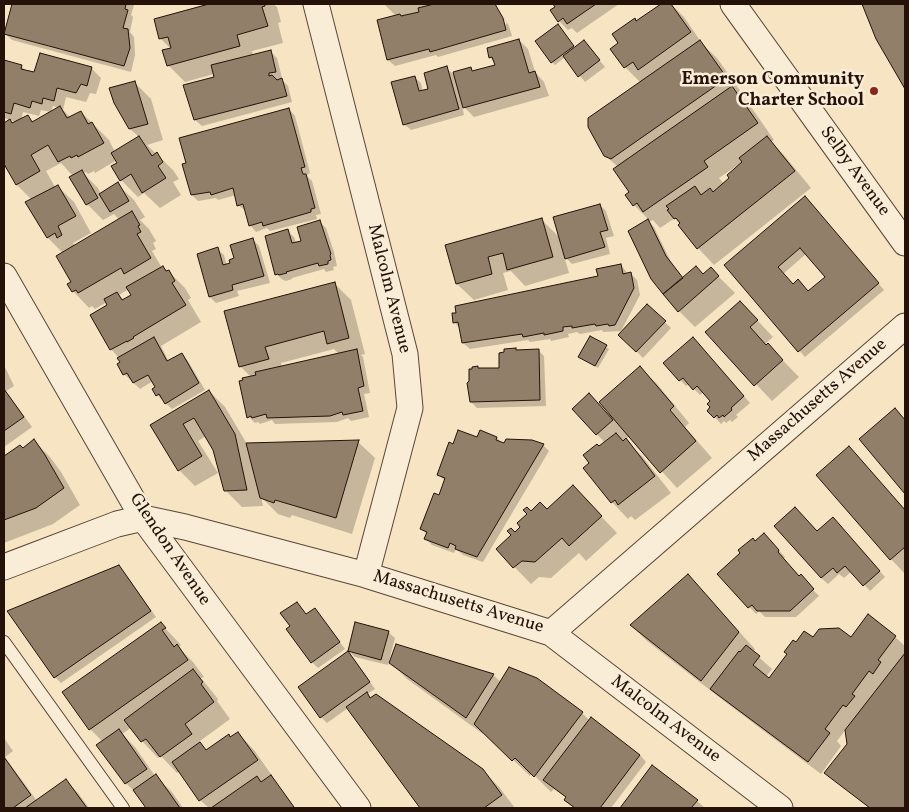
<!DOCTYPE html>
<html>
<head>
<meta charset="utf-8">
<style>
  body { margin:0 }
  #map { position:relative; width:909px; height:812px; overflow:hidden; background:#f7e4c3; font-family:Vollkorn,serif }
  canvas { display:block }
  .frame { position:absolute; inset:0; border:5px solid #241208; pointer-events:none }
</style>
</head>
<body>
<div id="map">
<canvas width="909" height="812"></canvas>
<div class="frame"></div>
</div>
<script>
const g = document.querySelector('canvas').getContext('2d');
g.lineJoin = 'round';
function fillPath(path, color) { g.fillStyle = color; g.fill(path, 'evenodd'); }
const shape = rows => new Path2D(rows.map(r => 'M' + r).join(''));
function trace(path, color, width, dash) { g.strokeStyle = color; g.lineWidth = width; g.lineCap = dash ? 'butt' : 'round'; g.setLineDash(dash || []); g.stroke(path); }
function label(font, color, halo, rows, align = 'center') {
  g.font = font + ' Vollkorn,serif'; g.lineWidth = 5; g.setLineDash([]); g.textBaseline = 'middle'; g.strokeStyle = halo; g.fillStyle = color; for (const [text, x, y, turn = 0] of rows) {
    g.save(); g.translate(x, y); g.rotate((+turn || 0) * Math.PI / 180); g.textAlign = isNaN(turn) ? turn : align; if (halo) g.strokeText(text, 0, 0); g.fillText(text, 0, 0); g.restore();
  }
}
const shadow = shape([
  [14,4,133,4,134,5,131,15,133,17,130,32,134,37,135,55,131,72,12,40,5,34],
  [214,4,273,4,277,7,281,22,278,23,283,43,252,51,253,56,271,52,277,58,282,78,280,78,288,86,292,102,202,126,195,120,216,78,214,74,185,82,168,65,171,49,161,39,155,20],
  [384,4,494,4,505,25,507,23,497,4,509,26,512,36,438,57,436,55,395,66,388,60,378,21,396,16],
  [554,4,619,4,577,33,572,28,568,30,559,21,557,7],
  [663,4,671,4,684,17,703,45,717,58,743,95,741,96,749,104,774,140,771,142,783,154,811,188,714,265,698,248,675,218,660,228,653,220,649,222,654,227,672,264,683,278,704,275,711,269,735,293,695,327,679,311,629,232,649,220,634,205,630,192,618,167,605,155,641,83,625,67,612,49,620,43,637,22],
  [738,165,739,166,724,184,719,178],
  [863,4,905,4,905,86,877,39],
  [561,29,575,48,584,41,605,67,585,82,565,57,555,65,552,62],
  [519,40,528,49,535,72,544,82,549,96,474,117,462,105,464,115,411,130,404,124,414,77,421,83,423,92,430,90,446,68,456,77,470,69,473,72,496,66,491,58,488,49],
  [4,61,21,66,27,72,35,74,91,68,101,78,96,94,90,93,86,102,66,97,63,110,71,118,81,112,109,140,115,152,139,137,130,129,134,82,151,99,163,140,147,145,173,170,179,179,173,182,181,195,160,208,144,193,138,197,121,180,113,167,119,163,117,160,95,173,94,171,88,174,86,172,83,173,98,188,101,194,117,184,134,200,145,217,140,220,149,229,156,241,153,243,156,249,152,251,162,268,168,271,185,288,191,298,188,300,201,322,161,346,169,362,182,354,188,361,205,390,172,409,157,395,154,390,157,388,153,381,140,389,124,374,119,358,111,349,109,306,107,302,95,309,92,306,89,308,73,291,73,282,63,253,48,238,32,200,17,185,4,162,4,125,10,121,13,124,17,122,4,118],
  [53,106,59,108,34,122,27,116,21,120,23,112,39,116,41,110,51,112],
  [61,163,73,176,87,204,103,220,114,214,119,220,75,246,73,243,91,233,74,202,57,186,55,187,46,171],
  [129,289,132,296,124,300,119,295],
  [289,109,295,116,310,173,307,175,308,177,312,181,321,214,316,215,317,219,270,231,267,228,256,232,250,225,246,211,238,205,236,195,218,200,216,198,198,201,192,195],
  [811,204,884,290,805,357,726,265],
  [806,254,826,277,809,292,793,285,783,274],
  [600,205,606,211,614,236,606,238,610,254,572,264,564,256,569,273,525,286,511,271,503,273,508,290,474,300,457,284,447,246,542,220,560,238],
  [320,222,326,228,334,252,337,266,333,267,334,270,326,272,324,269,292,278,292,279,286,281,283,280,276,274,287,231,294,237,296,243,302,242],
  [253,240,259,246,270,283,237,291,239,296,216,303,210,297,217,249,224,255,227,266,235,259],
  [621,265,628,274,631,274,637,280,640,295,621,331,603,332,602,330,580,334,577,332,568,334,569,337,551,341,550,339,530,342,528,340,470,349,463,343,461,329,454,322,599,277],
  [334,283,351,300,365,354,361,355,363,357,370,393,364,394,369,417,351,421,348,418,337,422,275,424,272,420,260,424,258,422,255,423,249,417,251,377,240,366],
  [334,349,340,355,282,368,281,363],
  [647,306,671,328,643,358,620,335],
  [756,319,773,337,765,344,767,346,768,345,799,377,772,401,707,332],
  [591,337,609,349,598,368,583,359],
  [699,345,750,403,736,415,738,417,732,422,730,420,726,423,724,421,721,424,709,411,712,407,712,401,704,392,700,395,689,384,686,386,680,380],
  [538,350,544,356,546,406,477,408,471,402,473,370,500,369],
  [4,365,14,386,6,391,32,427,4,447],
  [640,368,657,384,689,423,685,427,712,458,677,488,630,436,625,440,642,456,671,493,635,520,631,516,628,519,612,502,591,464,599,448,605,443,574,409,589,395,609,415],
  [209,391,225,407,247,444,358,442,375,458,352,534,292,515,290,518,278,514,261,497,263,506,242,507,225,490,214,450,206,436,198,441,218,473,195,486,179,470,152,425],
  [895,410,905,420,905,491,861,439],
  [497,438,503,444,543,445,549,451,483,562,463,555,456,549,454,553,432,545,426,539,427,534,421,529,440,497,445,481,438,474,454,446,477,439],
  [34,441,50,457,61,472,80,505,53,524,4,543,4,458,20,446,23,449],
  [849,448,905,509,905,574,891,559],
  [573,487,617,533,586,561,579,553,551,578,539,577,531,584,497,549,522,527,531,512,547,510],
  [839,525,885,577,870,591,852,571,844,578,839,574,828,584,821,578,817,533],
  [770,541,785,557,783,559,819,596,796,617,765,617,759,611,756,614,719,574,756,542],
  [119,567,125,573,156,617,61,683,55,677],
  [688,576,755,649,753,652,772,669,766,677,769,679,796,644,813,639,895,637,905,646,905,808,870,808,832,779,848,744,846,729,837,741,841,746,821,774,724,701,647,641,631,625],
  [315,609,345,649,318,668,312,662,291,627],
  [161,624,181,645,178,647,193,662,204,677,201,678,218,699,217,701,230,719,200,741,207,751,238,733,254,750,273,777,272,778,295,808,209,808,200,800,180,771,177,773,161,756,158,758,142,741,132,727,122,734,135,747,155,776,172,792,183,808,147,808,139,796,126,783,103,742,90,729],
  [388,632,395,638,388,665,355,657,349,651],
  [354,659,375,689,367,694,371,699,482,770,499,787,515,808,422,808,348,708,327,723,321,717],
  [391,663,493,675,501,682,582,713,590,721,640,755,646,762,611,808,575,808,567,798,554,789,551,792,532,773,530,776,484,732,483,734,407,679],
  [4,738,13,751,5,757,37,801,66,781,78,793,89,808,4,808],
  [653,767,697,801,705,808,622,808]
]);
const building = shape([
  [12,4,126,4,125,9,128,10,123,28,128,29,130,48,124,66,4,34,12,4],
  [209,4,265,4,265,6,262,7,268,26,237,35,240,46,167,66,162,50,171,48,168,37,159,39,154,19,209,4],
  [434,4,495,4,503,18,506,30,430,52,429,49,387,60,377,20,400,14,401,16,419,12,418,8,434,4],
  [553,4,596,4,567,24,563,18,558,22,550,10,555,7,553,4],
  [661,4,671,4,691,32,638,70,633,62,624,68,610,49,618,43,612,34,635,18,636,21,661,4],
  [862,4,905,4,905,89,876,39,862,4],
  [558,24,574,46,551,63,535,41,558,24],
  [519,39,529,73,535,71,540,87,463,108,453,72,471,67,472,71,495,65,492,57,489,58,487,48,519,39],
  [584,40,600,60,578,77,563,56,584,40],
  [700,40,727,78,611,159,604,156,588,127,588,118,700,40],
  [271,50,276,72,269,73,269,76,272,75,277,80,282,78,287,96,194,120,183,85,214,77,211,65,271,50],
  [40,53,92,67,87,86,81,84,76,93,57,88,54,101,43,98,42,104,32,101,30,108,14,103,11,114,4,112,4,60,22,65,21,69,34,72,40,53],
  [447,66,459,109,403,125,391,82,415,76,419,91,428,89,424,73,447,66],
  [135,81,148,124,129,129,114,103,109,88,135,81],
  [732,86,758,123,704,161,708,167,643,212,637,203,633,206,625,195,629,192,613,169,732,86],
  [60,106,67,118,81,111,88,124,92,122,104,143,78,157,77,155,71,158,70,156,58,162,48,145,31,155,40,171,16,185,4,164,4,123,10,119,12,123,28,115,32,122,60,106],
  [289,108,305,167,301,168,303,174,306,174,315,208,311,209,311,212,263,226,262,222,249,226,243,204,237,206,233,188,211,195,210,192,191,195,182,164,186,163,179,138,289,108],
  [139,136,152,156,157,152,163,162,158,166,166,178,142,193,131,174,120,181,111,166,117,163,111,153,139,136],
  [767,136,795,171,697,249,678,225,680,223,676,218,674,219,667,210,669,209,666,206,695,186,701,195,710,188,713,192,729,178,727,175,742,162,739,158,767,136],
  [82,170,98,198,86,205,69,177,82,170],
  [118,182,129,201,110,212,99,194,118,182],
  [58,185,76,216,58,226,62,235,57,238,55,233,47,238,25,202,58,185],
  [805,196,879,283,798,352,724,265,805,196],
  [800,248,825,277,808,291,798,279,793,284,778,267,800,248],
  [600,204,608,230,600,232,605,247,565,259,553,217,600,204],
  [132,211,140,225,138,226,141,232,137,234,151,258,124,274,121,268,78,293,76,290,72,292,67,284,71,282,56,256,132,211],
  [542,218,553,257,507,270,503,253,488,257,492,274,456,284,445,245,542,218],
  [648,219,666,256,683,278,663,294,651,279,628,231,648,219],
  [320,220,331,254,330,255,331,260,328,261,328,264,319,266,318,263,286,272,287,273,279,275,278,274,275,275,265,236,288,229,292,243,301,241,297,227,320,220],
  [253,238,264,276,232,285,233,290,209,297,197,254,218,247,223,265,230,263,229,260,234,258,230,245,253,238],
  [621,264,623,274,631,272,634,288,615,325,609,326,608,324,596,326,595,324,572,328,572,326,563,327,563,331,544,335,544,333,523,337,522,334,462,343,458,322,453,323,452,313,456,313,455,306,598,276,596,269,621,264],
  [163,266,166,271,169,270,175,281,172,283,186,305,133,337,134,338,127,342,127,341,110,350,90,315,107,305,104,299,117,292,122,300,131,295,126,287,163,266],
  [696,266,703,274,711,267,719,276,678,312,663,294,696,266],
  [335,282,349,338,327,344,324,331,265,347,269,359,239,367,224,311,335,282],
  [740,301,758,320,750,327,766,345,768,343,783,360,754,386,705,332,740,301],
  [647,304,666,321,636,352,618,335,647,304],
  [590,336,607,345,595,366,578,357,590,336],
  [154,337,167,361,182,353,199,383,165,404,159,394,156,396,152,389,155,387,148,375,133,383,127,373,123,375,117,364,120,362,117,358,154,337],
  [693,337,744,396,731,408,732,410,724,417,723,415,719,418,717,415,714,418,707,411,710,407,707,404,710,401,697,386,693,390,683,378,679,381,663,363,693,337],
  [516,348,516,350,539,349,540,400,470,402,467,383,469,381,469,369,472,369,472,367,478,366,478,368,499,368,499,353,504,352,504,349,516,348],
  [357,349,364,386,358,388,363,411,343,415,342,412,330,416,267,418,266,414,252,418,251,416,247,418,239,381,243,380,242,378,256,375,255,372,357,349],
  [640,366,674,406,670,410,696,441,660,473,599,402,640,366],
  [4,389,24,417,4,431,4,389],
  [209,390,235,434,247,490,224,491,213,450,194,418,183,424,202,456,178,471,150,425,209,390],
  [589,393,613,420,596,435,572,409,589,393],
  [895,408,905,420,905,494,859,439,895,408],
  [458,430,477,437,480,430,497,437,496,440,504,443,506,439,532,440,544,444,477,557,455,549,456,546,450,543,448,548,424,539,427,532,420,529,434,493,439,495,445,478,437,475,449,442,453,444,458,430],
  [616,433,623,441,626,438,655,476,618,505,615,500,611,503,583,468,589,463,583,455,597,444,599,446,616,433],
  [34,439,45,455,64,488,36,508,4,520,4,456,20,445,23,448,34,439],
  [359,440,336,518,275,500,274,503,260,498,246,443,359,440],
  [849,446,905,510,905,547,890,560,816,475,849,446],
  [573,485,602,516,569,546,562,538,535,562,522,561,513,568,496,549,511,535,507,531,511,528,515,532,520,527,517,523,527,514,523,510,527,507,531,511,540,502,547,509,573,485],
  [795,507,817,531,833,517,880,571,863,586,845,566,837,573,833,568,821,578,774,526,795,507],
  [764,533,779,550,778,552,799,576,801,574,814,589,790,611,757,611,752,605,748,608,717,574,740,553,738,550,753,538,755,541,764,533],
  [119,565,151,611,54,678,7,611,119,565],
  [688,574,739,632,701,681,630,625,688,574],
  [297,602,306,614,315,608,340,642,311,663,286,629,290,626,280,613,297,602],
  [868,614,896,636,878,660,881,662,873,674,869,671,852,694,855,696,846,707,843,705,825,729,830,733,808,762,710,689,739,651,740,652,746,645,760,656,753,665,769,678,787,654,784,652,793,640,796,642,804,631,813,637,819,629,839,628,851,637,868,614],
  [161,622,166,628,162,630,174,647,177,644,188,660,89,730,62,692,161,622],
  [355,622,389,631,381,660,348,651,355,622],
  [396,644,494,674,466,718,389,663,396,644],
  [348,651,370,682,320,718,298,687,348,651],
  [905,653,905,808,870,808,824,773,847,744,845,730,905,653],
  [509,667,537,678,583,712,534,777,515,758,512,761,474,724,509,667],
  [193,669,203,682,201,684,214,702,185,724,192,734,160,757,146,739,141,742,124,720,193,669],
  [367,692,370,698,376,694,483,769,502,795,484,808,420,808,346,707,367,692],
  [591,717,640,755,600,808,575,808,564,800,566,797,543,780,591,717],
  [119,729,147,769,125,784,96,745,119,729],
  [238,732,258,760,199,801,172,762,200,742,206,750,229,734,230,737,238,732],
  [4,757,31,795,13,808,4,808,4,757],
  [652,765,698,800,691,808,620,808,652,765],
  [156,774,180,808,146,808,133,790,156,774],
  [271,775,294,807,293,808,211,808,257,776,261,782,271,775],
  [66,779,87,808,25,808,66,779]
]);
const lane = shape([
  [4,642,123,808]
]);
const street = shape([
  [316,4,405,354,410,408,366,575],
  [733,4,905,243],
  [4,276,143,518,358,808],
  [4,567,117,524,143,518,185,527,366,575,551,633,905,326],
  [551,633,780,808]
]);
const markers = [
  [874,91,5,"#8f2418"]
];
const poiNames = [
  ["Emerson Community",864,81],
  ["Charter School",864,102]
];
const streetNames = [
  ["Selby Avenue",854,172,54],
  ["Malcolm Avenue",388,289,76],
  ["Massachusetts Avenue",818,401,-41],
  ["Glendon Avenue",169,550,56],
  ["Massachusetts Avenue",458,603,17],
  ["Malcolm Avenue",665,720,37]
];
fillPath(shadow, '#0003');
fillPath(building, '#927f69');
trace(building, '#241208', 1);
trace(lane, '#594637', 14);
trace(street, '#594637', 27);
trace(lane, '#faedd8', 12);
trace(street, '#faedd8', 25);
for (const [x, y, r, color] of markers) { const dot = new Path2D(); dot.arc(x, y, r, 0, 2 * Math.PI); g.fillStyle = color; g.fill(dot); trace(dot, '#faedd8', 2); }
label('bold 18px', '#241208', '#faedd8', poiNames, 'right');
label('18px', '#241208', '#faedd8', streetNames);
</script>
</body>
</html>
